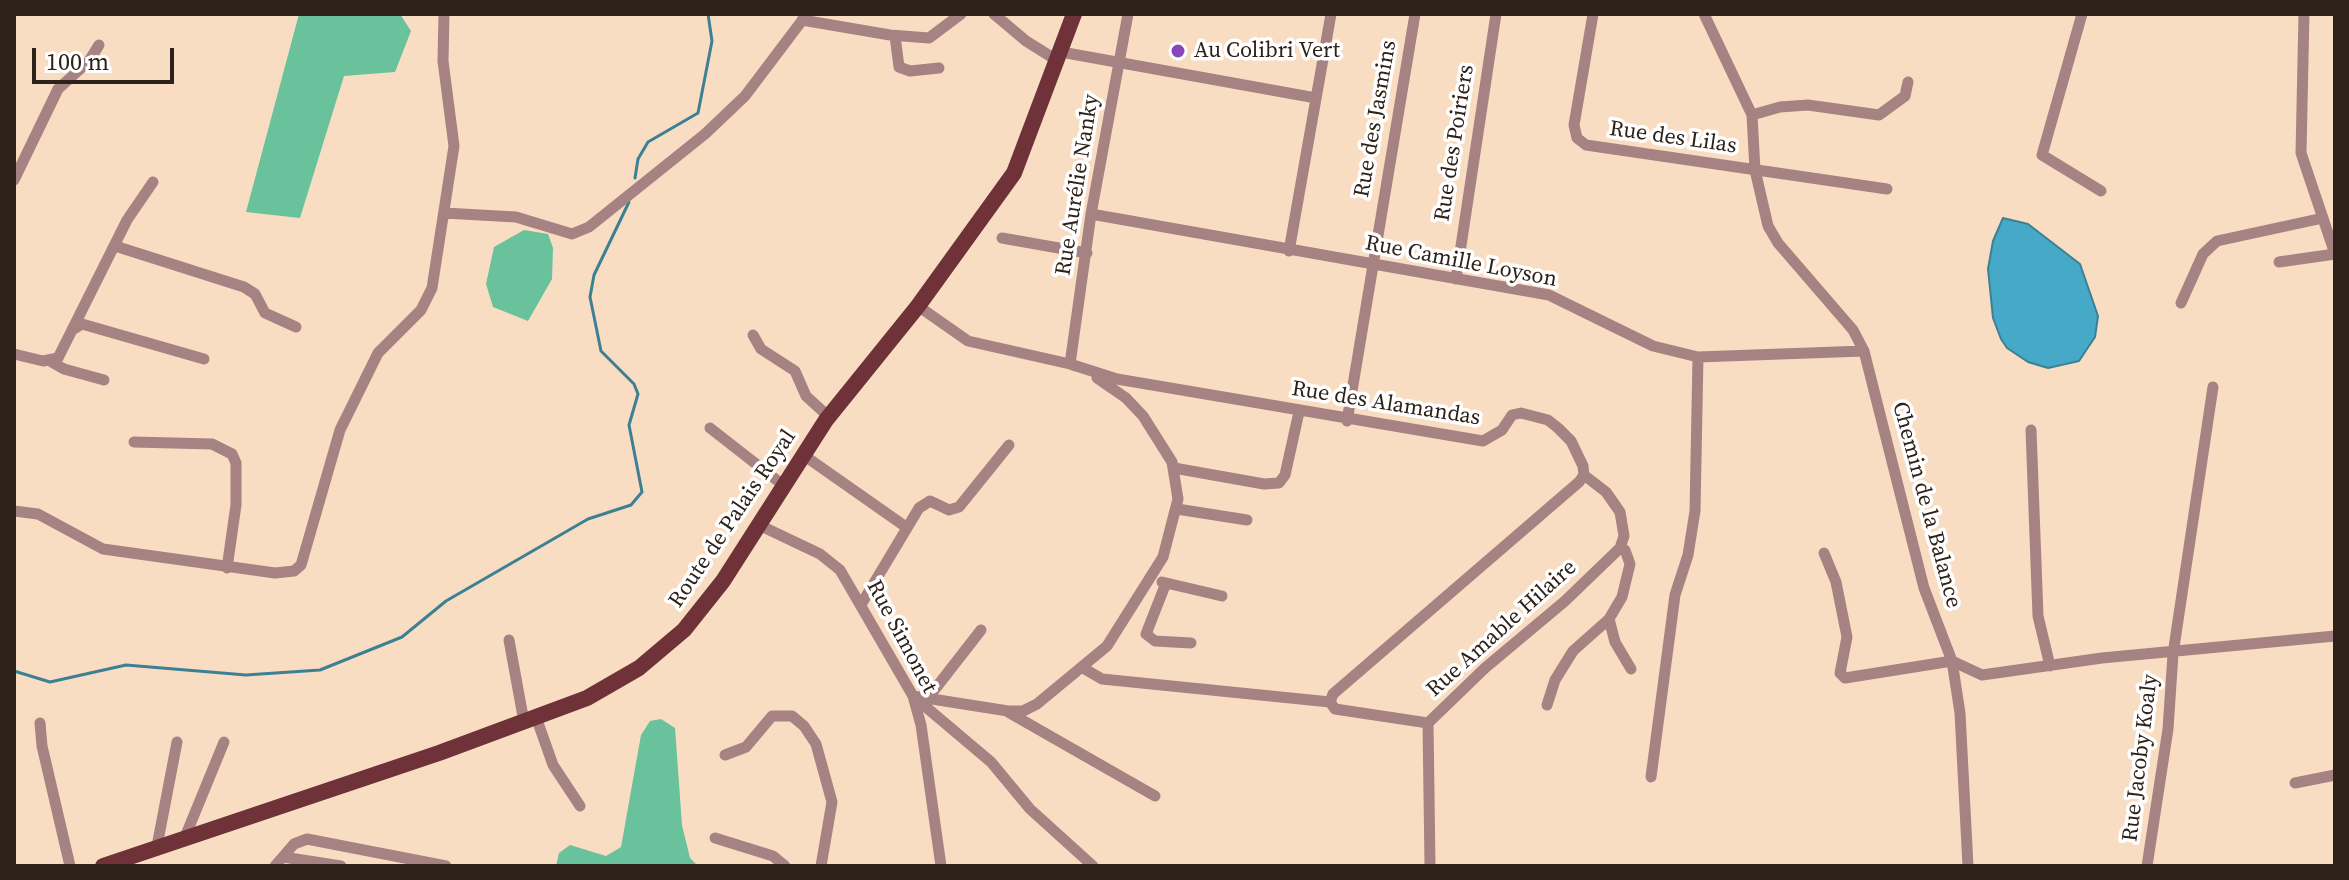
<!DOCTYPE html>
<html>
<head>
<meta charset="utf-8">
<style>
  body { margin:0 }
  #map { position:relative; width:2349px; height:880px; overflow:hidden; background:#f9ddc3; font-family:"Source Serif 4",serif }
  canvas { display:block }
  .frame { position:absolute; inset:0; border:16px solid #2d2219; pointer-events:none }
  .scale { position:absolute; left:32px; top:48px; width:142px; height:36px; box-sizing:border-box; border:4px solid #2d2219; border-top:0; padding-left:10px; font-size:24px; line-height:28px; white-space:nowrap; color:#2d2219; -webkit-text-stroke:6px #fff; paint-order:stroke }
</style>
</head>
<body>
<div id="map">
<canvas width="2349" height="880"></canvas>
<div class="frame"></div>
<div class="scale">100 m</div>
</div>
<script>
const g = document.querySelector('canvas').getContext('2d');
g.lineJoin = 'round';
function fillPath(path, color) { g.fillStyle = color; g.fill(path, 'evenodd'); }
const shape = rows => new Path2D(rows.map(r => 'M' + r).join(''));
function trace(path, color, width, dash) { g.strokeStyle = color; g.lineWidth = width; g.lineCap = dash ? 'butt' : 'round'; g.setLineDash(dash || []); g.stroke(path); }
function label(font, color, halo, rows, align = 'center') {
  g.font = font + ' "Source Serif 4",serif'; g.lineWidth = 7; g.setLineDash([]); g.textBaseline = 'middle'; g.strokeStyle = halo; g.fillStyle = color; for (const [text, x, y, turn = 0] of rows) {
    g.save(); g.translate(x, y); g.rotate((+turn || 0) * Math.PI / 180); g.textAlign = isNaN(turn) ? turn : align; if (halo) g.strokeText(text, 0, 0); g.fillText(text, 0, 0); g.restore();
  }
}
const forest = shape([
  [299,14,400,14,411,31,395,72,344,76,300,218,246,212],
  [524,230,548,234,553,248,552,279,528,321,493,307,486,284,494,247],
  [661,719,675,728,682,825,690,858,698,866,556,866,559,853,570,845,606,856,621,847,641,735,650,721]
]);
const water = shape([
  [2003,218,2028,224,2080,264,2098,316,2095,337,2079,361,2048,368,2028,362,2007,348,2001,339,1993,318,1988,269,1993,241,2003,218]
]);
const stream = shape([
  [635,178,638,159,648,142,698,113,712,41,708,14],
  [14,671,50,682,126,665,246,675,320,670,402,637,446,601,588,519,631,505,642,492,629,425,638,394,634,384,601,351,590,297,594,275,629,202]
]);
const street = shape([
  [994,14,1026,41,1058,61],
  [1593,14,1574,125,1577,138,1586,145,1887,189],
  [1704,14,1752,115,1755,170,1768,226,1778,243,1853,330,1864,351,1924,588,1952,661,1982,675,2102,658,2335,636],
  [2082,14,2042,155,2101,191],
  [2304,14,2301,153,2335,254],
  [802,20,890,35,929,38,961,14],
  [895,36,899,67,910,71,939,68],
  [1061,52,1316,98],
  [1752,115,1780,107,1808,105,1879,115,1905,96,1908,82],
  [14,180,58,89,89,61,99,45],
  [444,213,516,217,572,234,589,227,705,134,745,96,807,14],
  [1091,214,1549,295,1653,346,1698,357,1864,351],
  [1002,238,1087,253],
  [115,246,244,287,255,294,265,313,296,327],
  [1289,251,1331,14],
  [2279,262,2335,254],
  [1456,279,1496,14],
  [2181,303,2203,254,2217,241,2323,218],
  [918,306,968,341,1070,364,1117,379,1483,441,1502,430,1512,415,1521,413,1548,420,1558,428,1571,441,1583,466,1584,475,1579,482,1333,694,1330,702,1335,709,1428,723,1485,668,1565,601,1620,548,1624,536,1620,512,1606,492,1584,475],
  [72,330,127,220,153,182],
  [753,335,761,349,795,371,806,396,829,417],
  [14,354,43,361,58,358,72,330,82,324,204,359],
  [50,361,64,369,104,380],
  [1075,366,1070,364,1091,214,1128,14],
  [1347,421,1415,14],
  [710,428,783,485],
  [2031,430,2038,616,2050,666],
  [134,442,212,444,232,454,236,463,236,505,227,568],
  [802,454,906,527],
  [1174,468,1264,484,1279,483,1285,475,1299,412],
  [1177,509,1247,520],
  [14,511,38,514,103,549,275,573,294,571,301,565,340,430,378,353,421,310,432,288,454,146,443,61,444,14],
  [759,525,820,554,840,570,913,696,921,725,941,866],
  [1824,553,1836,582,1847,637,1840,673,1845,678,1952,661,1960,713,1968,866],
  [1162,582,1222,596],
  [1166,583,1146,634,1155,641,1191,643],
  [862,603,919,508,930,501,949,510,959,507,1009,445],
  [1609,619,1615,642,1631,669],
  [509,640,524,722],
  [1083,668,1102,679,1330,702],
  [913,696,1008,711,1023,711,1037,704,1107,646,1163,557,1178,499,1172,462,1143,416,1126,398,1097,378],
  [914,697,991,762,1030,809,1093,866],
  [928,698,981,630],
  [1547,705,1555,680,1573,651,1609,619,1622,597,1630,564,1625,550,1620,548],
  [1008,712,1155,796],
  [536,717,553,765,580,806],
  [40,723,42,746,70,866],
  [1428,723,1430,866],
  [725,755,746,747,772,716,792,716,804,726,816,744,832,802,821,866],
  [1651,777,1675,595,1688,555,1695,511,1698,357],
  [2295,783,2335,775],
  [185,837,224,742],
  [715,838,773,856,785,866],
  [157,846,177,742],
  [283,857,341,866],
  [275,866,294,844,307,839,446,866],
  [2147,866,2168,729,2173,654,2213,387]
]);
const primary = shape([
  [103,866,439,753,587,698,639,668,684,630,723,581,826,420,918,306,1014,173,1074,14]
]);
const markers = [
  [1178,51,8,"#8746ba"]
];
const poiNames = [
  ["Au Colibri Vert",1194,51]
];
const streetNames = [
  ["Rue des Jasmins",1376,119,-80],
  ["Rue des Lilas",1673,138,8],
  ["Rue des Poiriers",1455,143,-81],
  ["Rue Aurélie Nanky",1078,185,-81],
  ["Rue Camille Loyson",1461,262,11],
  ["Rue des Alamandas",1386,404,9],
  ["Chemin de la Balance",1926,505,75],
  ["Route de Palais Royal",733,519,-56],
  ["Rue Amable Hilaire",1502,629,-42],
  ["Rue Simonet",901,637,62],
  ["Rue Jacoby Koaly",2141,758,-83]
];
fillPath(forest, '#6ac29d');
fillPath(water, '#45a9c7');
trace(water, '#3e8093', 2);
trace(stream, '#3e8093', 3);
trace(street, '#a78283', 11);
trace(primary, '#6e3238', 16);
for (const [x, y, r, color] of markers) { const dot = new Path2D(); dot.arc(x, y, r, 0, 2 * Math.PI); g.fillStyle = color; g.fill(dot); trace(dot, '#fff', 3); }
label('22px', '#2d2219', '#fff', poiNames, 'left');
label('22px', '#2d2219', '#fff', streetNames);
</script>
</body>
</html>
